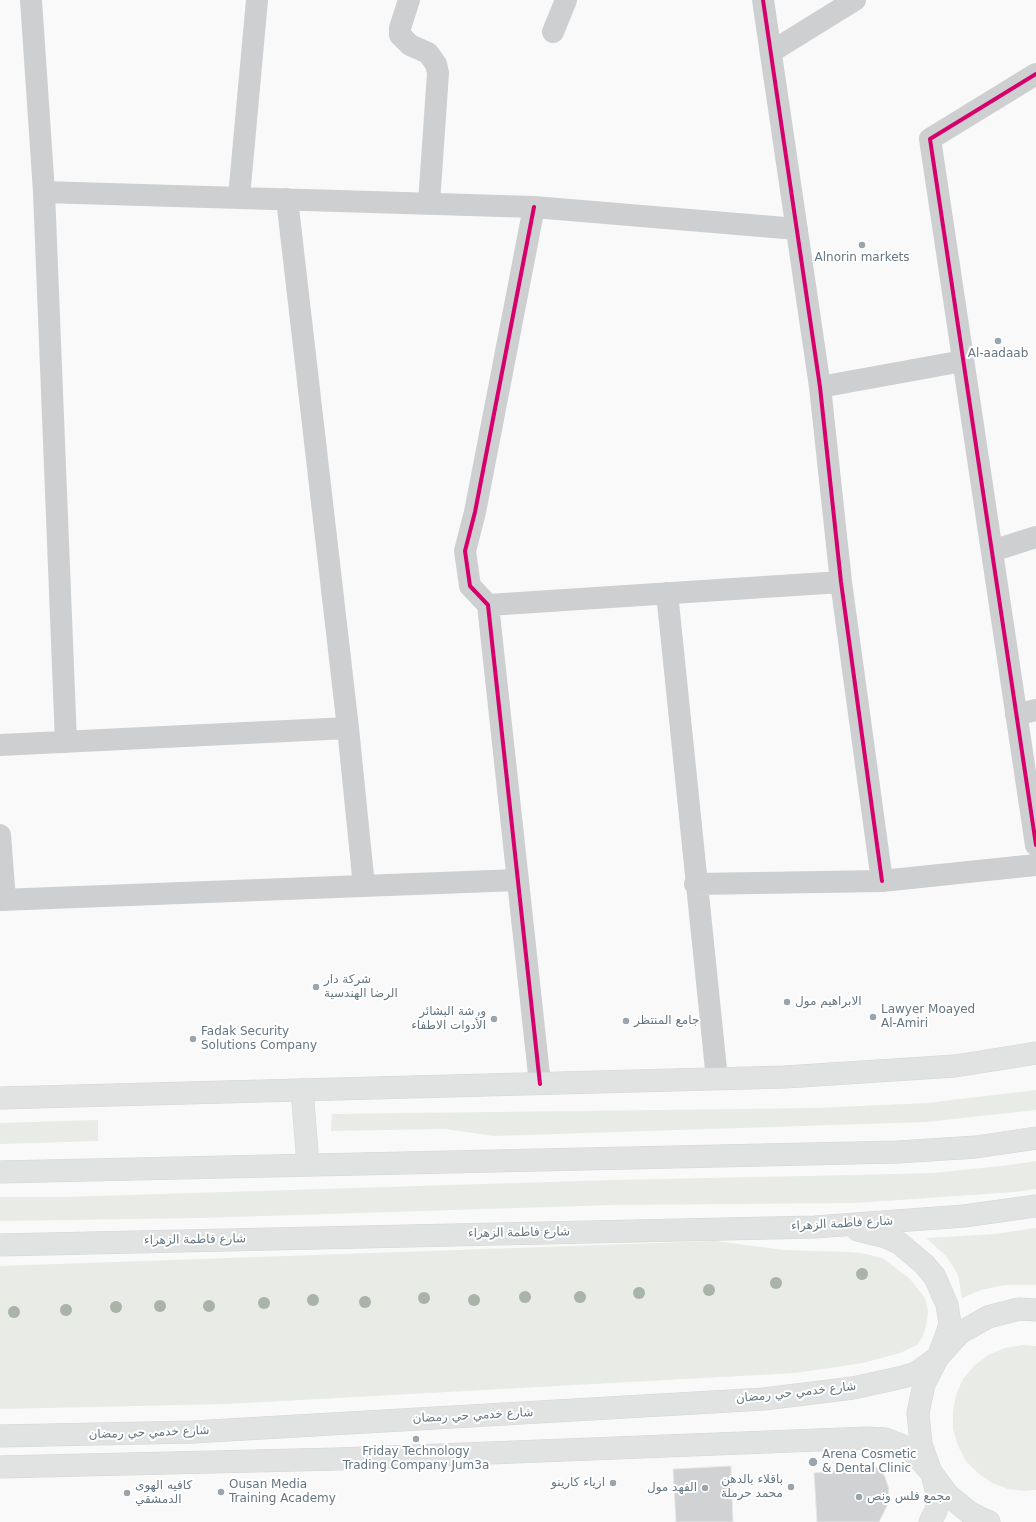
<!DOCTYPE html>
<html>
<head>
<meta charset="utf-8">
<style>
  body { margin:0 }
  canvas { display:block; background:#f9f9f9 }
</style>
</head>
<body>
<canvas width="1036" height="1522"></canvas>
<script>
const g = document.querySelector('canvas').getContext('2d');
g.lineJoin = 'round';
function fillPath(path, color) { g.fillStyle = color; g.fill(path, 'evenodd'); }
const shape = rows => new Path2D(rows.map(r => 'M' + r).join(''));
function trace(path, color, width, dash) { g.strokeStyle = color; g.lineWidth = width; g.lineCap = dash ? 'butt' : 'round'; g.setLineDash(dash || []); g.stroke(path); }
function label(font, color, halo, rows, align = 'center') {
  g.font = font + ' "DejaVu Sans","Noto Sans Arabic",sans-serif'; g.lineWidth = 4; g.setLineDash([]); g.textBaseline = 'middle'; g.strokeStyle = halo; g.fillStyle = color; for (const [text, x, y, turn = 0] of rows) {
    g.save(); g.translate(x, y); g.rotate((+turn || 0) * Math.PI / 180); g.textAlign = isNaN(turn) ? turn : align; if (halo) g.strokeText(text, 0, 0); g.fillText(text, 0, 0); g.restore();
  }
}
const green = shape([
  [1036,1090,1036,1110,926,1122,494,1136,445,1129,331,1131,332,1114,817,1108,927,1103],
  [98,1120,98,1141,0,1144,0,1123],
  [1036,1161,1036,1189,1015,1192,855,1203,612,1205,201,1218,0,1221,0,1197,64,1197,613,1180,853,1175,933,1173,1011,1165],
  [1036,1228,1036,1285,1004,1285,981,1290,962,1298,958,1275,954,1268,946,1256,926,1238,995,1234],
  [715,1241,784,1250,850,1252,867,1254,884,1259,910,1279,925,1298,928,1311,926,1326,923,1336,917,1345,900,1353,863,1363,795,1373,227,1404,0,1409,0,1266],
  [1023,1345,1036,1346,1036,1490,1025,1491,1008,1489,992,1483,978,1473,966,1461,958,1446,953,1429,953,1412,956,1395,963,1379,974,1366,988,1355,1005,1348]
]);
const building = shape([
  [731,1466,733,1522,676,1522,673,1469,731,1466],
  [876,1467,881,1471,885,1477,889,1489,887,1506,879,1522,817,1522,814,1473,876,1467]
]);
const street = shape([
  [31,0,44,192,66,742],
  [409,0,400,28,400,35,410,45,428,53,436,64,438,73,429,203],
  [763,0,820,387,841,582,882,881],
  [553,32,566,0],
  [771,52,855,0],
  [1036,74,930,139,1036,845],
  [44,192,534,207,797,229],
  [239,197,257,0],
  [287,199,348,728,364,886],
  [534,207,475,512,465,551,470,586,488,605,540,1084],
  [820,387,963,361],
  [992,551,1036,537],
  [667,593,717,1079],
  [488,605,841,582],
  [1016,715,1036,710],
  [0,745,348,728],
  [0,835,5,900],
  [695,884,882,881,1036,865],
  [0,900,518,880]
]);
const secondary = shape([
  [0,1098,785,1077,955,1066,1036,1053],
  [0,1436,193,1432,764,1399,853,1388,903,1377,916,1373,938,1357],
  [0,1467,338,1459,868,1438,885,1439,903,1446,913,1452,931,1472]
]);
const primary = shape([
  [930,1522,936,1511,938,1498,933,1477],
  [989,1522,970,1513,948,1495,931,1472,921,1444,918,1413,924,1384,938,1357,960,1333,988,1317,1019,1309,1036,1310]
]);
const highway = shape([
  [302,1090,308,1164],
  [0,1172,898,1152,976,1147,1036,1138],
  [858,1230,886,1237,899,1243,924,1264,935,1277,947,1305,950,1323,947,1334,938,1357],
  [0,1245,815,1227,964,1216,1036,1206]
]);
const cycleway = shape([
  [763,0,820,387,841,582,882,881],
  [1036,74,930,139,1036,845],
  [534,207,475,512,465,551,470,586,488,605,540,1084]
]);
const trees = [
  [862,1274],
  [776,1283],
  [709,1290],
  [639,1293],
  [525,1297],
  [580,1297],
  [424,1298],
  [313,1300],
  [474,1300],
  [365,1302],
  [264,1303],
  [160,1306],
  [209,1306],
  [116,1307],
  [66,1310],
  [14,1312]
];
const markers = [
  [862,245,4,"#99a4ac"],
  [998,341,4,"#99a4ac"],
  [316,987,4,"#99a4ac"],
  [787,1002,4,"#99a4ac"],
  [873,1017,4,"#99a4ac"],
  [494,1019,4,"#99a4ac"],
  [626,1021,4,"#99a4ac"],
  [193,1039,4,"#99a4ac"],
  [416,1439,4,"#99a4ac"],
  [813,1462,5,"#99a4ac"],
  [613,1483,4,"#99a4ac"],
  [791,1487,4,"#99a4ac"],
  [705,1488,4,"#99a4ac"],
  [221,1492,4,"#99a4ac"],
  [127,1493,4,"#99a4ac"],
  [859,1497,4,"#99a4ac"]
];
const poiNames = [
  ["Alnorin markets",862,258,"center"],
  ["Al-aadaab",998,354,"center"],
  ["شركة دار",324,980],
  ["الرضا الهندسية",324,994],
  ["الابراهيم مول",795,1002],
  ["Lawyer Moayed",881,1010],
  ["Al-Amiri",881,1024],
  ["ورشة البشائر",486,1012,"right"],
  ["الأدوات الاطفاء",486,1026,"right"],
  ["جامع المنتظر",634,1021],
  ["Fadak Security",201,1032],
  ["Solutions Company",201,1046],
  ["Friday Technology",416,1452,"center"],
  ["Trading Company Jum3a",416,1466,"center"],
  ["Arena Cosmetic",822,1455],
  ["& Dental Clinic",822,1469],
  ["باقلاء بالدهن",783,1480,"right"],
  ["محمد حرملة",783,1494,"right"],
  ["ازياء كارينو",605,1483,"right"],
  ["Ousan Media",229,1485],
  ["Training Academy",229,1499],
  ["كافيه الهوى",135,1486],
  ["الدمشقي",135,1500],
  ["الفهد مول",697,1488,"right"],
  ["مجمع فلس ونص",867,1497]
];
const streetNames = [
  ["شارع فاطمة الزهراء",842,1224,-3],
  ["شارع فاطمة الزهراء",519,1233,-1],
  ["شارع فاطمة الزهراء",195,1240,-1],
  ["شارع خدمي حي رمضان",796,1393,-6],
  ["شارع خدمي حي رمضان",473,1416,-3],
  ["شارع خدمي حي رمضان",149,1433,-2]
];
fillPath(green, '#e8ebe6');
fillPath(building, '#d0d2d3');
trace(building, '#e8e8e8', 1);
trace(secondary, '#d5d6d7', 23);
trace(primary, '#d5d6d7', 23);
trace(highway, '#d5d6d6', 23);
trace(street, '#cecfd0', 22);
trace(secondary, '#e1e2e2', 22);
trace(primary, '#e1e2e2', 22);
trace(highway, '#e1e2e2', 22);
trace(cycleway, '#d6006c', 4);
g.fillStyle = '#a9b3a7';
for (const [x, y] of trees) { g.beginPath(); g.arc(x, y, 6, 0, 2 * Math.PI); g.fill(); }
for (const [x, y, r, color] of markers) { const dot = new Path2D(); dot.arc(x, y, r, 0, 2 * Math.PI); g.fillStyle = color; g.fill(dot); trace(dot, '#fff', 1.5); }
label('12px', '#657683', '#fff', poiNames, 'left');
label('12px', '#657683', '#fff', streetNames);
</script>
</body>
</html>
